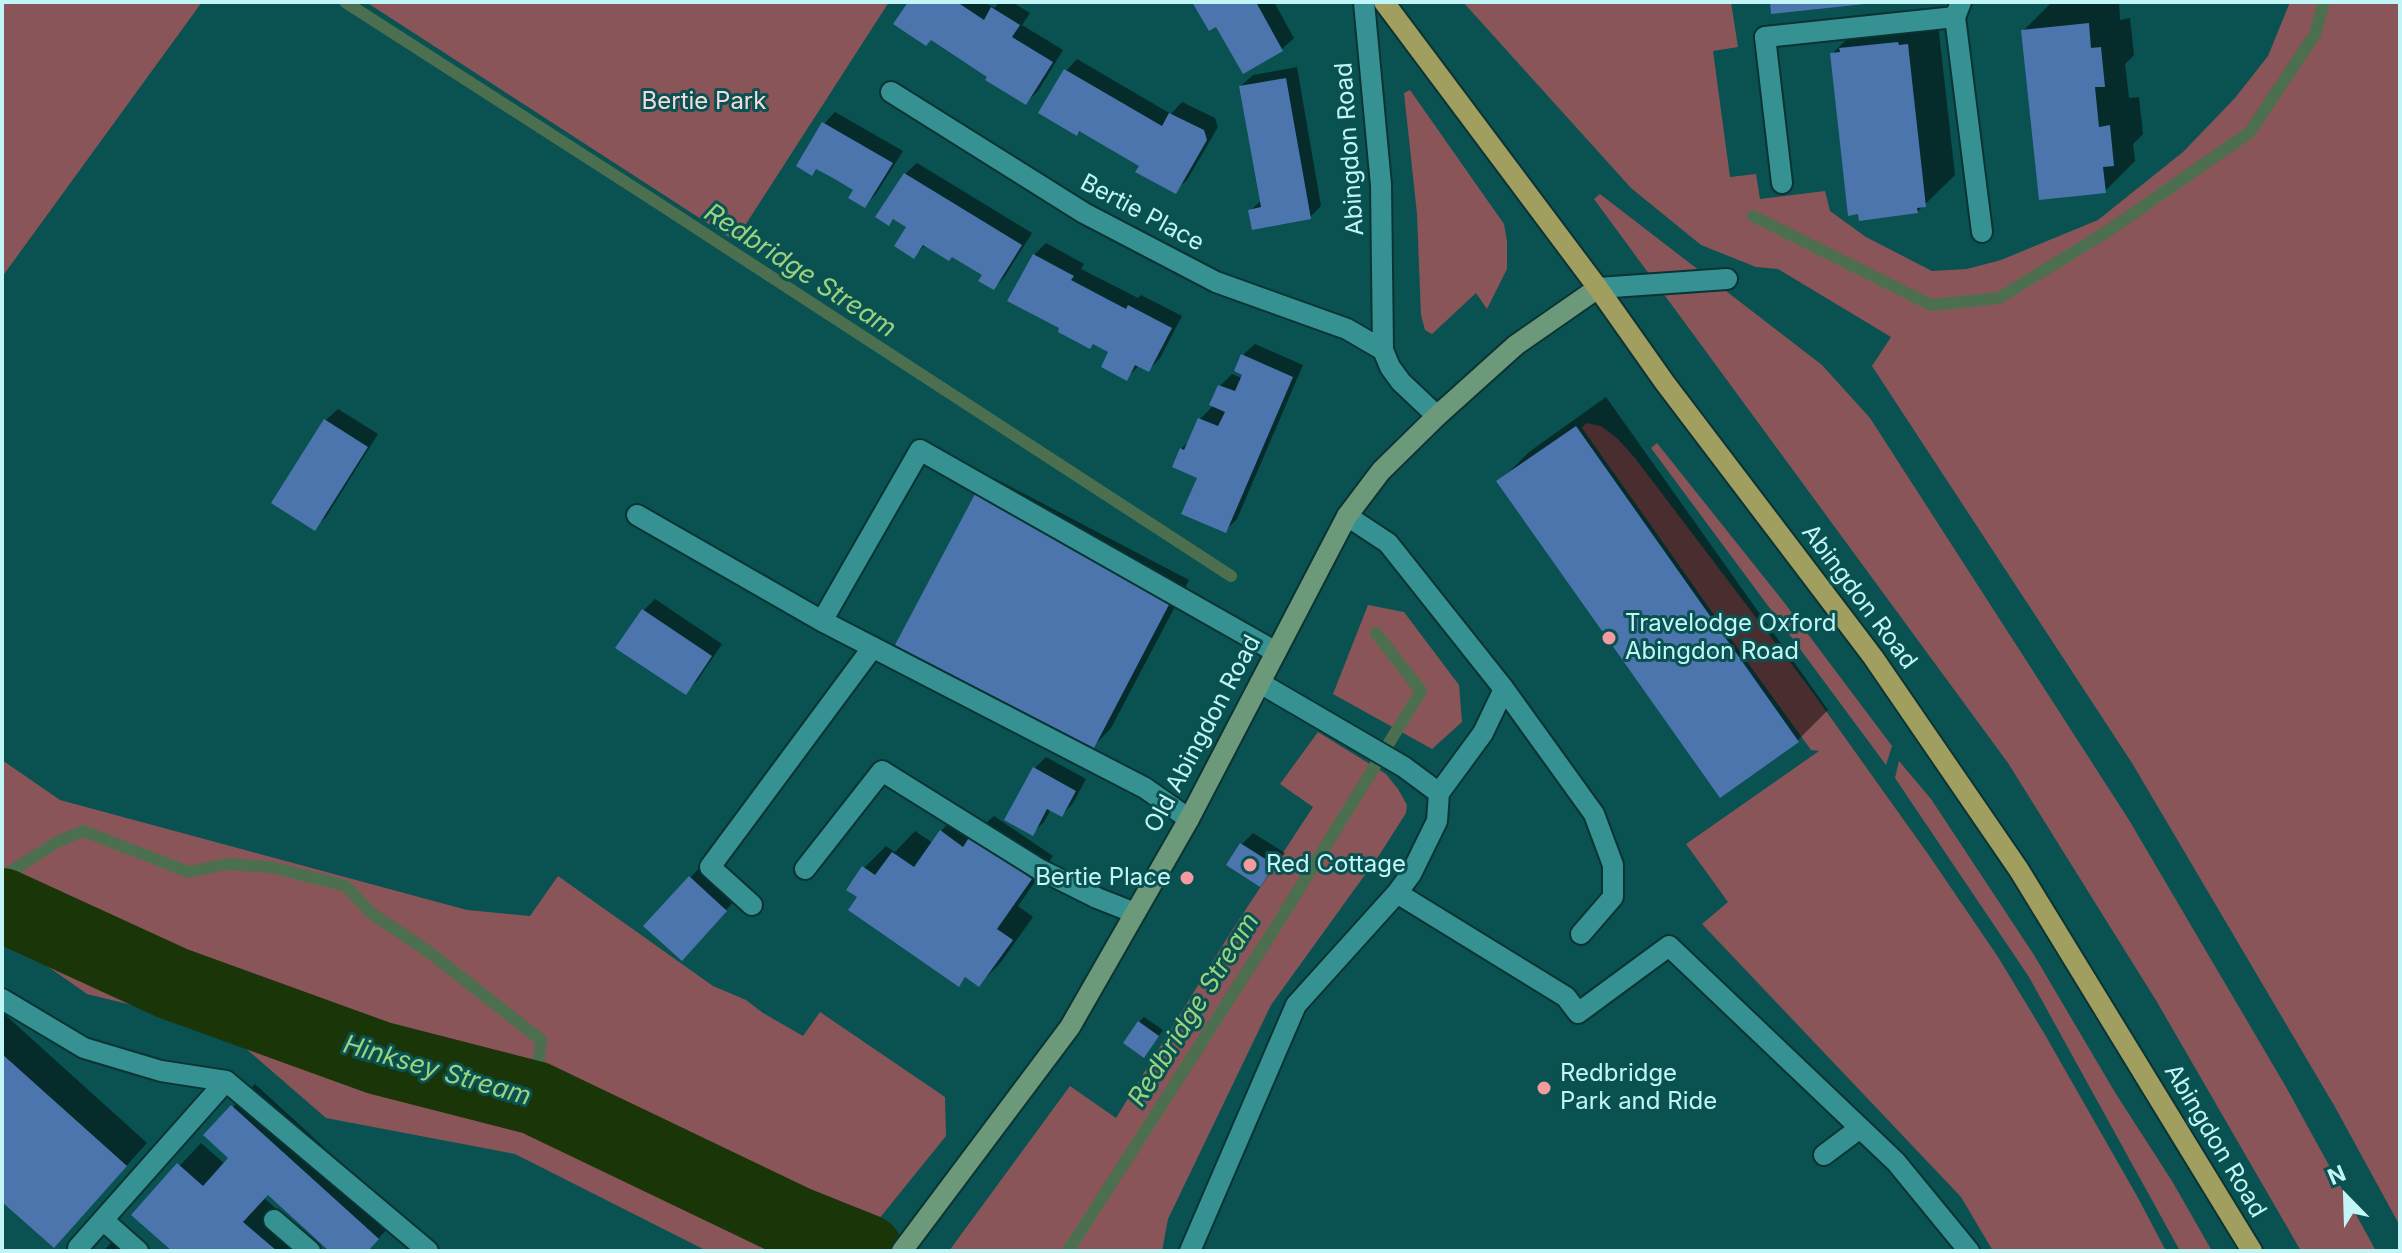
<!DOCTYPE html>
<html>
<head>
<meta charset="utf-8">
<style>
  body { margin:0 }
  #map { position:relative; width:2402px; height:1253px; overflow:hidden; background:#0a5151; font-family:Inter,sans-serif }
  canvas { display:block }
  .frame { position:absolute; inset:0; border:4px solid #c2f6f6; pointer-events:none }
  .north { position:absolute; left:2306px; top:1157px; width:80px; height:80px; -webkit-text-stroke:6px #0a5151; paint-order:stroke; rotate:337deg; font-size:22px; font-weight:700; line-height:32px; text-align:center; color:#c2f6f6 }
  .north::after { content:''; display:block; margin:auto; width:28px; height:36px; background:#c2f6f6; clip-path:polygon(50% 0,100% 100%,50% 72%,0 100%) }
</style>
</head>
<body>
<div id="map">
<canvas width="2402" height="1253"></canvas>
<div class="frame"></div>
<div class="north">N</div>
</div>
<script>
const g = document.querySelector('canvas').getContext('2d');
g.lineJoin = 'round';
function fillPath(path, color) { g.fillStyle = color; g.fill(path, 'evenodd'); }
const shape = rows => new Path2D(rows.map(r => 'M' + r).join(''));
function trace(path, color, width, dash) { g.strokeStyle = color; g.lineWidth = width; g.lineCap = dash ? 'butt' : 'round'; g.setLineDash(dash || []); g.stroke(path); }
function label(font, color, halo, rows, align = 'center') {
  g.font = font + ' Inter,sans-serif'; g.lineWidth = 6; g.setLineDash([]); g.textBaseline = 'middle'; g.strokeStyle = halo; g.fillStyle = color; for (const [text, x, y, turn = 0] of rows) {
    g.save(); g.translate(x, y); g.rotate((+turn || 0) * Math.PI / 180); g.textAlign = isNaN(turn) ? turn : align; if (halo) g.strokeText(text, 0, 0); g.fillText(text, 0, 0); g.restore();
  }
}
const green = shape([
  [2,2,202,2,2,277],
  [366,2,889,2,735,241],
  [1463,2,1731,2,1738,47,1713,51,1730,177,1756,174,1760,199,1825,191,1830,211,1866,237,1932,271,1967,269,2001,260,2098,220,2183,152,2235,98,2268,56,2290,2,2400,2,2400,1226,2335,1107,2132,763,1872,366,1891,337,1778,269,1756,267,1701,245,1631,188],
  [1410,90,1504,224,1507,241,1507,269,1487,309,1476,293,1432,334,1425,330,1421,315,1417,214,1404,93],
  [1600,194,1822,365,1870,418,2129,820,2286,1087,2376,1251,2301,1251,2157,1002,2008,763,1594,199],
  [1586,423,1601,426,1617,438,1635,458,1811,690,1928,854,1998,957,2044,1033,2137,1196,2166,1251,1993,1251,1961,1197,1702,924,1728,902,1686,844,1819,751,1811,750,1758,677,1582,428],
  [1657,443,1783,601,1892,746,1886,765,1651,448],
  [1368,605,1404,612,1459,685,1462,722,1432,749,1333,694],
  [1318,732,1386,774,1398,789,1407,805,1406,813,1380,854,1271,1005,1168,1219,1162,1251,949,1251,1070,1086,1116,1118,1229,935,1313,807,1280,784],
  [2,760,60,800,467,910,530,916,558,876,713,986,746,1000,763,1013,803,1036,820,1012,945,1097,946,1136,853,1251,707,1251,515,1154,326,1118,221,1027,87,994,40,961,2,944],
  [1899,761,1931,799,2034,955,2116,1094,2172,1181,2212,1251,2180,1251,2029,977,1895,778]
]);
const shadow = shape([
  [911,2,985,2,994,8,1000,2,1012,2,1030,13,1022,25,1063,50,1038,91,1026,103,990,76],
  [1197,2,1274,2,1294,38,1282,49,1243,71,1217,25],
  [2052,2,2119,2,2120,20,2130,18,2134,55,2125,64,2129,98,2139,97,2143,134,2133,144,2135,161,2105,191,2024,30],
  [1937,15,1955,175,1917,212,1832,54,1862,24],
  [1077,59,1171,114,1182,102,1215,118,1218,127,1187,180,1175,191,1142,165,1081,129,1077,134,1066,71],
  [1297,67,1321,206,1310,217,1251,210,1262,200,1241,86,1253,75],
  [835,112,903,151,876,194,864,206,855,190,818,167,824,124],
  [917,163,1032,233,1005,276,994,288,984,274,952,255,926,244,914,256,908,227,895,218,889,224,905,174],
  [1046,243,1084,264,1081,269,1138,298,1141,295,1182,316,1160,358,1149,370,1139,365,1126,379,1111,352,1034,255],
  [1255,344,1303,365,1237,519,1225,531,1200,477,1181,449,1190,440,1200,419,1214,405,1220,386,1232,374,1242,378,1243,355],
  [1606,397,1828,710,1798,740,1721,795,1499,482,1529,452],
  [338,409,378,434,326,517,314,528,274,502,326,420],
  [994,478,1189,580,1111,728,1094,746,976,495],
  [655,599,722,644,697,681,685,693,643,611],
  [1046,757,1086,779,1073,803,1062,815,1051,809,1044,822,1032,833,1034,769],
  [963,809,985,824,994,816,1053,856,1018,906,1033,917,1001,962,979,985,967,976,959,984,859,897,864,868,886,846,895,852,915,831,933,843,941,831],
  [1253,833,1285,853,1271,873,1260,885,1242,844],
  [701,866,737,898,693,947,690,878],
  [2,1012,147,1143,75,1223,2,1199],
  [1144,1017,1163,1030,1149,1050,1139,1022],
  [255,1084,399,1216,367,1251,332,1251,269,1193,264,1198,323,1251,175,1251,134,1215,201,1143,225,1164,230,1157,206,1135],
  [125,1229,149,1251,103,1251]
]);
const stream = shape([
  [345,2,647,196,1231,576],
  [1753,216,1931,305,1999,298,2108,231,2250,132,2315,34,2324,2],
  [2,877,57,842,83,831,189,872,226,864,271,867,346,886,371,913,429,952,541,1040,535,1098],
  [1068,1251,1280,920,1421,691,1376,633]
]);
const river = shape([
  [2,905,172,983,379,1058,535,1098,796,1223,866,1251]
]);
const building = shape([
  [908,2,957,2,984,20,991,7,1020,25,1012,37,1053,62,1026,105,985,80,987,77,931,40,926,46,893,24],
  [1192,2,1256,2,1283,51,1243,74,1216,27,1209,31],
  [1770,2,1865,2,1865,4,1771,14],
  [2089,23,2091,48,2101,47,2105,87,2095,87,2099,127,2110,125,2114,166,2103,167,2106,193,2039,200,2021,30],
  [1898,42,1899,45,1908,44,1926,207,1917,208,1918,213,1859,221,1858,214,1848,216,1830,53,1840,52,1839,48],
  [1064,69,1162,126,1169,113,1204,130,1207,140,1176,194,1135,172,1139,166,1079,131,1077,136,1038,113],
  [1286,78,1311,219,1252,230,1248,210,1261,207,1239,86],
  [822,122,893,163,865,208,848,198,853,190,833,178,816,169,812,176,796,166],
  [904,173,1022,245,994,290,978,281,982,275,952,257,949,261,923,245,914,259,894,246,906,227,893,219,889,226,875,217],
  [1033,254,1074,276,1071,280,1126,309,1128,305,1172,328,1149,372,1135,365,1127,381,1101,367,1108,352,1093,344,1090,349,1058,332,1059,328,1007,301],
  [1241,354,1293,377,1226,533,1181,514,1197,478,1172,467,1180,448,1184,450,1198,418,1218,426,1225,412,1209,405,1218,385,1235,391,1242,375,1234,371],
  [324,419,368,447,315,531,271,503],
  [1576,426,1799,742,1720,798,1496,481],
  [975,494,1173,597,1094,748,895,645],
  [642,609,712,656,686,695,615,648],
  [1033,767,1076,791,1062,817,1047,809,1033,836,1004,820],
  [940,830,963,847,970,836,1032,879,997,929,1013,940,979,987,965,977,959,987,848,910,857,897,846,890,862,866,875,875,892,852,914,867],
  [1240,843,1275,865,1260,887,1226,865],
  [689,876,727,911,682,961,643,926],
  [1138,1021,1159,1036,1144,1058,1123,1043],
  [2,1054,127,1166,54,1248,2,1202],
  [231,1105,379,1239,368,1251,329,1251,268,1195,243,1222,277,1251,172,1251,131,1215,177,1163,203,1186,228,1158,203,1135]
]);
const lane = shape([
  [1955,17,1982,232],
  [1765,37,1782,183],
  [1598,288,1727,279],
  [637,515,822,621],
  [1347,516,1388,543,1504,689,1594,814,1613,865,1613,897,1581,934],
  [1260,683,1404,767,1439,793],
  [1189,819,1145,788,822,621,920,450,1276,652],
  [805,869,882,771,1039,869,1097,898,1135,913],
  [1397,893,1566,997,1578,1013,1669,946,1896,1162,1969,1251],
  [752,905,710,867,873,647],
  [2,999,84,1048,161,1071,226,1081],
  [1824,1155,1860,1128],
  [103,1220,138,1251],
  [274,1220,310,1251],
  [78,1248,226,1081,428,1251],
  [1190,1251,1296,1005,1397,893,1411,874,1437,821,1439,793,1483,733,1504,689]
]);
const street = shape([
  [1364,2,1381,185,1383,350,1390,367,1401,382,1437,416],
  [1765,37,1955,17,1961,2],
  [891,92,1084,213,1216,282,1347,329,1383,350]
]);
const secondary = shape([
  [902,1251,1070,1027,1189,819,1347,516,1381,471,1437,416,1516,345,1598,288]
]);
const primary = shape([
  [1384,2,1598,288,1665,383,1873,657,2019,870,2252,1251]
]);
const markers = [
  [1609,638,8,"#f49aa1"],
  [1250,865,8,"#f49aa1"],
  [1187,878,8,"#f49aa1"],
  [1544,1088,8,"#f49aa1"]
];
const parkNames = [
  ["Bertie Park",704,102]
];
const streetNames = [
  ["Abingdon Road",1350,149,-94],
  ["Bertie Place",1142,213,28],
  ["Abingdon Road",1859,597,53],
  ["Old Abingdon Road",1203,734,-62],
  ["Abingdon Road",2215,1141,59]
];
const poiNames = [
  ["Travelodge Oxford",1625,624],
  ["Abingdon Road",1625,652],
  ["Red Cottage",1266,865],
  ["Bertie Place",1171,878,"right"],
  ["Redbridge",1560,1074],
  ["Park and Ride",1560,1102]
];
const waterNames = [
  ["Redbridge Stream",800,271,33],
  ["Redbridge Stream",1194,1010,-58],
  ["Hinksey Stream",437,1071,16]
];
fillPath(green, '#8a5559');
fillPath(shadow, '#0007');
trace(stream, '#4c6f4f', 12);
trace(river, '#1a3507', 74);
fillPath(building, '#4b75ac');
trace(lane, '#0c3333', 24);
trace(street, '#0c3333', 24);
trace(secondary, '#0c3333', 24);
trace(primary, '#0c3333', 24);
trace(lane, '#369292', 20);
trace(street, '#369292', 20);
trace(secondary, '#6c9979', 20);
trace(primary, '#a19f60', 20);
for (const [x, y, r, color] of markers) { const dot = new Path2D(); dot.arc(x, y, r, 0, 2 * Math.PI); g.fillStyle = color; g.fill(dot); trace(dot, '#0a5151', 3); }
label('24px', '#f2dbdb', '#0a5151', parkNames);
label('24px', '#c2f6f6', '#0a5151', streetNames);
label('24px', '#c2f6f6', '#0a5151', poiNames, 'left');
label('italic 26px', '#9bd27d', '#0a5151', waterNames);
</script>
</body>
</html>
